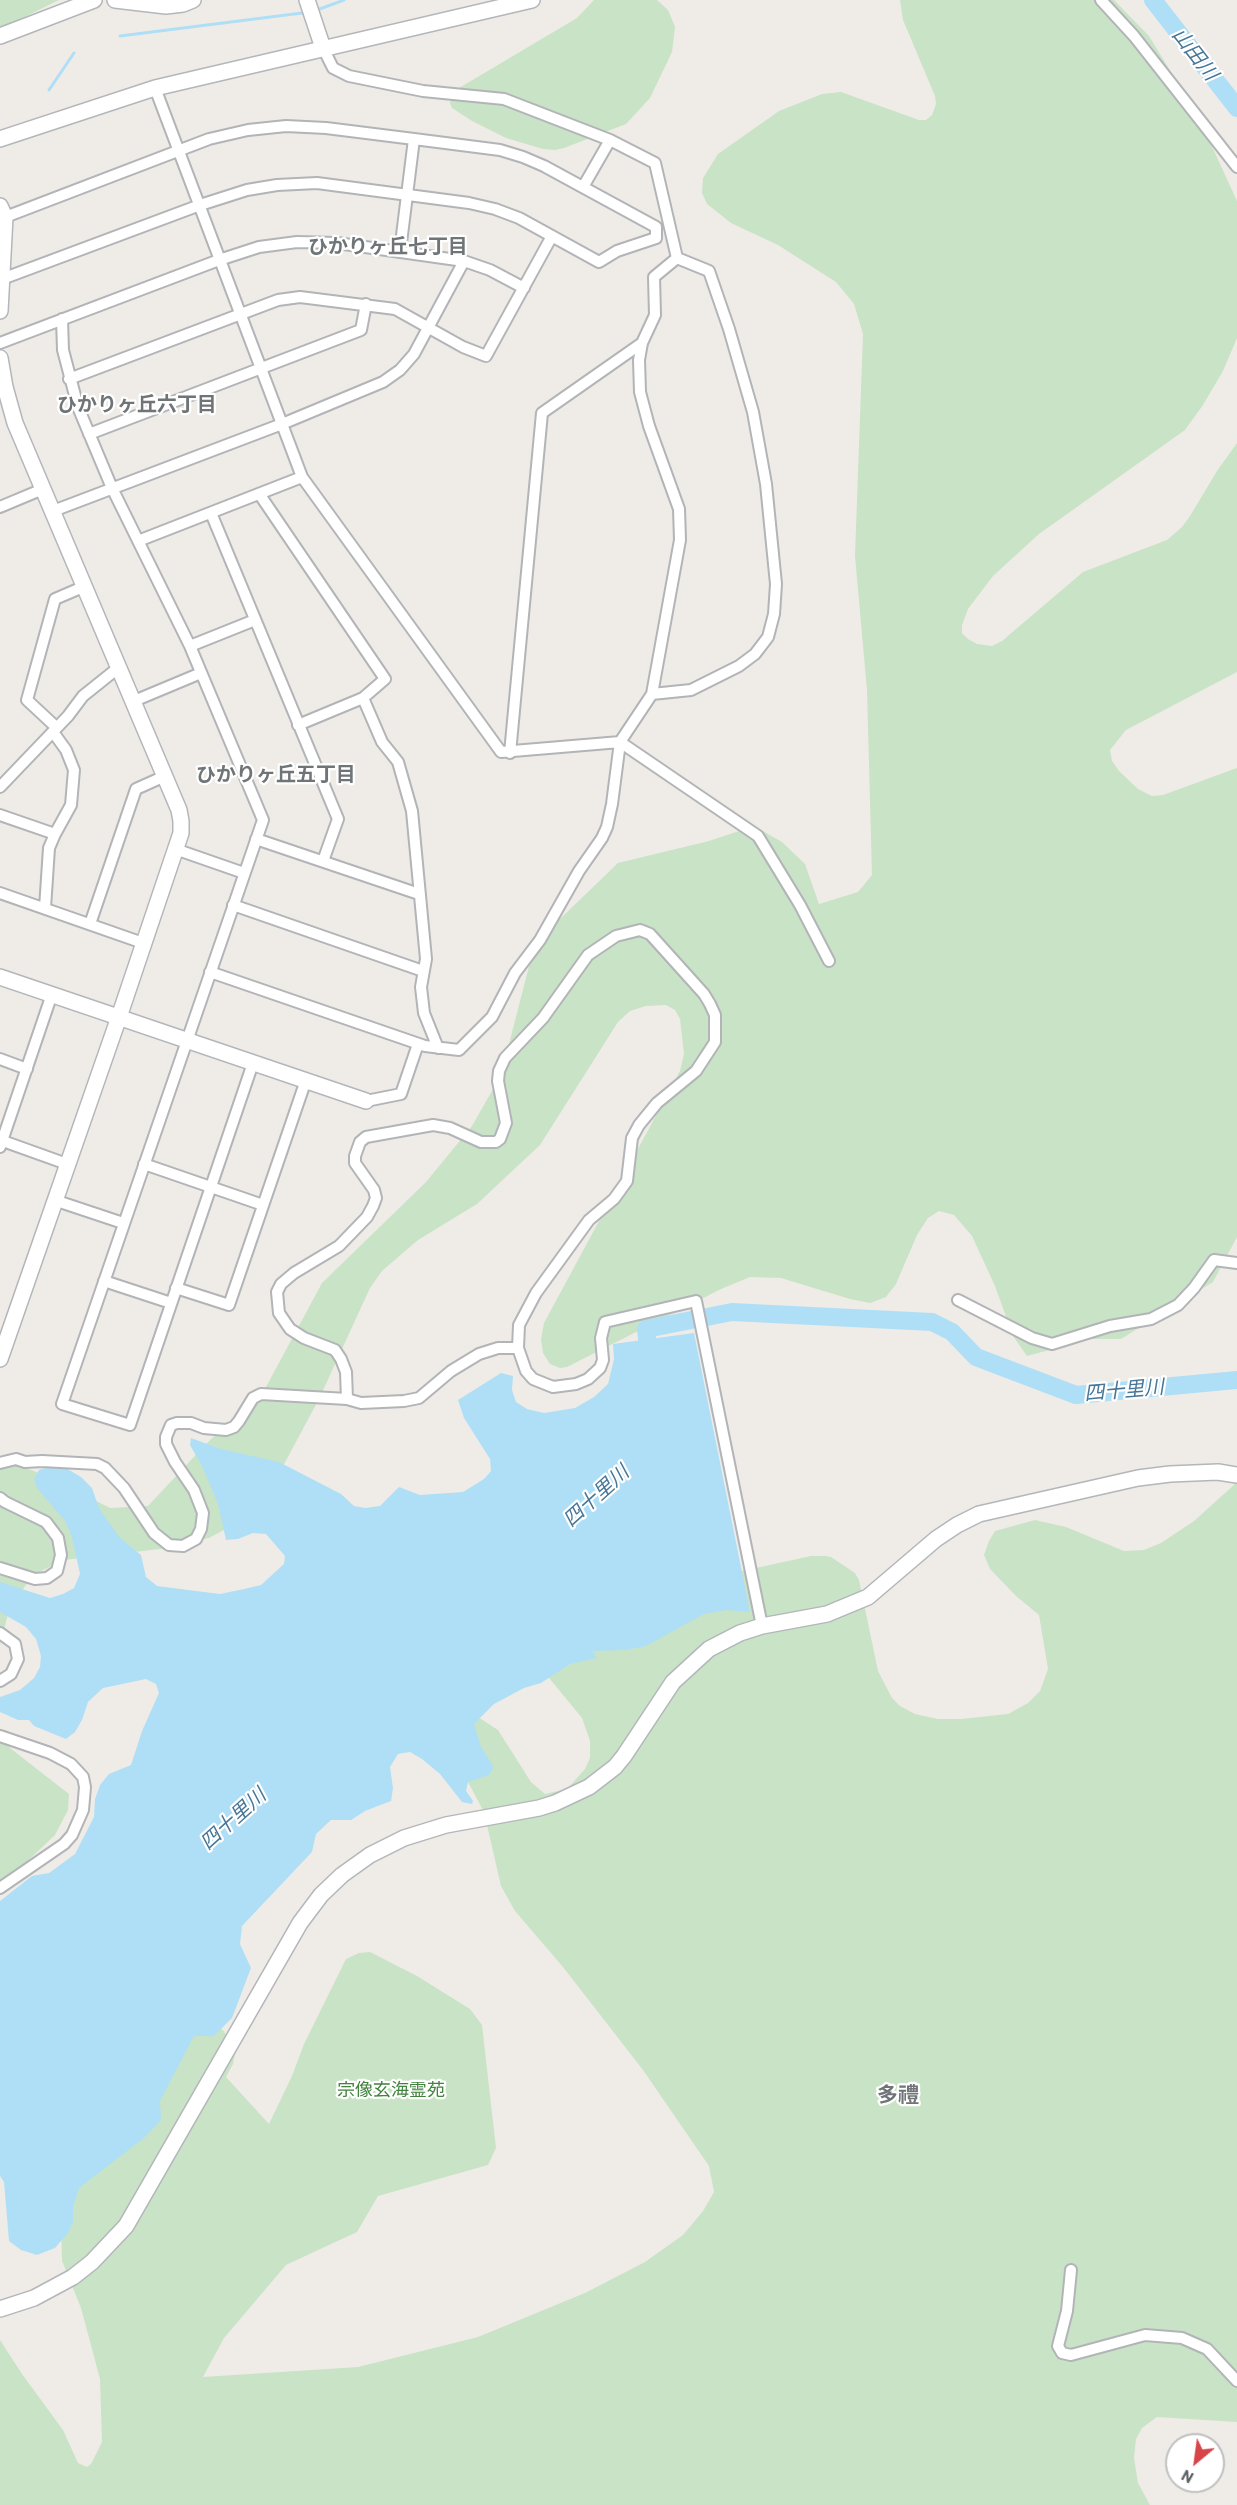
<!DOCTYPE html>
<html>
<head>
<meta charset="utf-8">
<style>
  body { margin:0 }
  #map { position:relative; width:1237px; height:2505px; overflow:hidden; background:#efece7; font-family:Barlow,sans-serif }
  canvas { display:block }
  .north { position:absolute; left:1165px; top:2433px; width:60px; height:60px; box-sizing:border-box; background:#fff; border:2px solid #bfc0c1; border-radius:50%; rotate:209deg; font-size:16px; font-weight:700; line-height:24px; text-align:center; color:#5e6265 }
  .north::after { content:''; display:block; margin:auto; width:21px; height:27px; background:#d84448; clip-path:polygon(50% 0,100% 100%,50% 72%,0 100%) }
</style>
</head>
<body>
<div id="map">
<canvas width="1237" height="2505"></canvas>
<div class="north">N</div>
</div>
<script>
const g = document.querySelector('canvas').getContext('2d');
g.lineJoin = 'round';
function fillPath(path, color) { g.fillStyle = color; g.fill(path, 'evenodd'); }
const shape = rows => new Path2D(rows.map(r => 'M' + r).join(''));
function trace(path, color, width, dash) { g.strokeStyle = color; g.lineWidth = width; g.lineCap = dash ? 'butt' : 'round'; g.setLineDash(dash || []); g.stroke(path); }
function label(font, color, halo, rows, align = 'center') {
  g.font = font + ' Barlow,"Noto Sans JP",sans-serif'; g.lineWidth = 4.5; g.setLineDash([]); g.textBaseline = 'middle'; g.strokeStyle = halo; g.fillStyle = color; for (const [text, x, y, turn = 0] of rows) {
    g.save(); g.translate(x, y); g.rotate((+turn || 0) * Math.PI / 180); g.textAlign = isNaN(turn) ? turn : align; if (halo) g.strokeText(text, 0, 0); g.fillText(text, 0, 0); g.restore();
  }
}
const green = shape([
  [0,0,59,0,0,29],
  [594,0,657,0,668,10,675,27,672,52,650,98,626,124,564,148,555,150,543,149,506,138,472,121,452,108,450,103,452,95,459,88,577,18],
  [900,0,1114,0,1149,36,1199,118,1237,201,1237,338,1223,371,1203,405,1185,430,1039,534,993,576,968,609,962,625,962,633,968,639,977,644,992,646,1002,641,1083,572,1167,540,1182,527,1190,516,1217,471,1237,443,1237,672,1126,730,1110,750,1112,761,1119,771,1138,789,1152,796,1163,795,1237,768,1237,1237,1213,1282,1121,1339,1090,1339,1027,1356,1013,1336,995,1286,972,1236,954,1215,939,1211,928,1218,917,1235,896,1284,886,1297,870,1303,850,1299,781,1278,750,1277,721,1289,567,1367,560,1368,550,1364,543,1353,541,1339,544,1323,680,1071,684,1054,680,1019,675,1010,666,1005,646,1006,630,1011,618,1022,540,1145,477,1204,418,1240,382,1271,370,1288,319,1399,283,1466,246,1518,209,1538,160,1549,64,1560,37,1573,25,1586,8,1614,0,1645,0,1458,49,1477,110,1508,148,1506,206,1444,266,1387,322,1283,426,1182,472,1126,501,1075,535,943,618,863,709,841,754,826,782,842,805,864,819,904,858,892,872,875,867,690,855,556,863,334,854,304,836,282,778,245,731,223,707,204,702,193,703,178,718,154,779,111,822,94,841,92,919,120,926,120,932,115,936,104,935,96,903,20],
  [1235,1484,1237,1484,1237,2422,1157,2417,1142,2428,1136,2439,1134,2458,1138,2483,1150,2505,0,2505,0,2340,22,2374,63,2430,78,2463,87,2467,91,2464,102,2442,100,2379,81,2308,62,2261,61,2222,24,2093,216,2026,224,2031,235,2054,233,2064,226,2077,269,2124,292,2076,304,2044,346,1959,359,1953,370,1952,417,1976,470,2009,482,2025,496,2148,488,2165,378,2196,357,2232,286,2265,224,2338,203,2377,358,2367,478,2337,585,2293,645,2262,683,2235,703,2211,714,2192,709,2166,643,2070,563,1967,515,1911,501,1886,484,1812,468,1782,454,1748,478,1717,498,1730,531,1782,545,1794,567,1789,585,1769,590,1758,590,1741,582,1718,512,1633,719,1576,811,1556,825,1556,831,1557,855,1573,859,1580,878,1671,892,1698,900,1706,915,1714,938,1719,961,1719,1008,1714,1028,1703,1040,1691,1048,1669,1039,1615,1016,1596,990,1569,984,1555,989,1541,995,1531,1035,1520,1066,1527,1124,1551,1144,1550,1161,1543,1194,1521],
  [0,1728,10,1748,69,1794,68,1810,55,1835,0,1887]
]);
const water = shape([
  [694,1333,750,1612,727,1610,704,1614,646,1646,626,1650,592,1651,597,1658,570,1664,541,1683,524,1688,494,1704,474,1724,481,1747,492,1764,493,1768,489,1775,468,1782,466,1791,473,1801,472,1804,462,1802,440,1774,422,1759,410,1752,398,1754,390,1767,393,1788,391,1801,365,1811,351,1820,331,1820,316,1834,312,1852,242,1926,240,1944,251,1968,232,2018,214,2036,194,2036,160,2101,161,2120,144,2138,79,2188,73,2207,73,2221,68,2233,55,2248,37,2255,21,2250,9,2241,4,2182,0,2176,0,1901,32,1876,49,1873,75,1854,94,1817,95,1799,100,1785,109,1774,131,1765,142,1731,159,1693,156,1684,146,1679,103,1688,88,1702,82,1720,75,1732,66,1739,34,1726,29,1720,18,1720,0,1712,0,1697,20,1690,34,1678,40,1667,41,1656,36,1639,26,1627,0,1612,0,1582,50,1598,63,1594,74,1588,80,1574,72,1537,65,1521,37,1488,34,1479,39,1470,59,1464,81,1477,92,1488,99,1508,119,1537,141,1555,146,1577,157,1586,220,1594,244,1589,261,1585,284,1564,285,1556,266,1534,253,1533,238,1539,226,1540,218,1504,202,1466,190,1445,191,1438,221,1449,279,1462,341,1494,354,1506,365,1508,380,1506,399,1487,420,1495,463,1492,484,1479,491,1471,490,1459,464,1418,458,1400,501,1373,513,1376,512,1390,516,1402,527,1409,544,1413,575,1408,594,1397,608,1384,614,1359,613,1344]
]);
const stream = shape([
  [317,10,344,0],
  [120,36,302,13],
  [49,90,74,53]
]);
const river = shape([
  [1153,0,1237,108],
  [646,1364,648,1347,646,1329,732,1312,932,1322,952,1332,976,1357,1076,1395,1237,1380]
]);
const street = shape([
  [1101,0,1134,36,1237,167],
  [323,48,333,68,349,76,423,91,504,99,610,140,655,163,677,258],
  [155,88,302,477,501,752,620,742,758,836,800,905,829,961],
  [583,187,610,140],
  [0,219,209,139,248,130,286,126,326,128,414,139,500,150,523,157,544,166,656,227,656,238,617,251,599,262,519,218,495,209,469,203,317,183,277,185,247,190,200,205,2,279],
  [400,251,414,139],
  [62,319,63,350,78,407,112,488,190,646,263,820,62,1404,130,1425,253,1063],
  [0,343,219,260,259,247,297,242,337,243,464,261,490,270,524,288],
  [69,379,278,300,300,297,395,309,463,347,486,356,552,236],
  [89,434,361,330,366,304],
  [260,495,385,679,363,698,298,725],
  [0,507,43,489],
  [53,511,282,424,383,382,400,370,414,354,464,261],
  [211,513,338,819,323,861],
  [138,541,302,477],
  [190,646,255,620],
  [652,694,691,690,739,666,755,654,768,637,774,614,776,584,766,484,753,412,729,329,709,271,677,258],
  [363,698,382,742,398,762,412,811,426,959,421,987,424,1013,438,1048],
  [134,701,201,673],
  [56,727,27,700,55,599,83,587],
  [53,732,66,750,74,770,71,805,55,834],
  [510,753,542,413,642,343],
  [0,787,68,716,83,696,118,668],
  [0,815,55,834,49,848,45,908],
  [256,839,419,894],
  [175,849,244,873],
  [0,893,143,943],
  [233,905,423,971],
  [90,924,136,789,165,776],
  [210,972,425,1046,459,1050,492,1017,515,973,540,940,579,871,602,838,607,827,612,804,620,742,652,694,680,540,679,509,649,426,640,392,639,360,642,343,655,315,654,277,677,258],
  [0,1059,27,1069],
  [366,1101,401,1094,418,1044],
  [0,1140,67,1164],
  [0,1147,52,994],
  [144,1164,263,1205],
  [54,1200,123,1223],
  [104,1281,171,1303],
  [176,1288,229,1305,306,1080],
  [958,1300,1032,1338,1052,1344,1110,1326,1151,1319,1178,1305,1194,1288,1214,1260,1237,1263],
  [347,1399,346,1372,341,1359,335,1350,304,1338,290,1329,279,1313,277,1292,281,1284,294,1273,339,1246,367,1217,373,1206,376,1198,374,1190,355,1163,355,1156,360,1142,366,1137,433,1125,450,1128,481,1142,496,1142,500,1139,506,1123,498,1081,499,1071,505,1058,543,1018,588,955,616,936,640,930,650,934,704,994,710,1004,715,1015,715,1042,696,1071,657,1103,639,1125,632,1138,627,1181,614,1199,589,1220,536,1293,519,1325,518,1348,526,1371,533,1379,553,1387,576,1384,588,1379,600,1368,603,1360,601,1338,605,1322,696,1301,762,1626],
  [0,1463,16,1459,25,1462,42,1461,97,1464,105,1468,124,1488,154,1533,169,1545,183,1546,196,1539,201,1529,203,1513,194,1490,175,1462,166,1444,166,1437,171,1425,177,1423,191,1423,204,1428,226,1430,234,1427,239,1421,253,1398,261,1394,347,1399,361,1403,404,1401,419,1398,451,1371,479,1354,498,1348,518,1348],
  [0,1498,5,1502,46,1522,58,1538,61,1555,57,1571,47,1578,35,1579,0,1568],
  [0,1633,15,1644,18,1659,11,1674,0,1681],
  [0,1736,50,1753,71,1764,83,1777,85,1787,83,1810,72,1835,64,1844,0,1888],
  [1071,2270,1067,2311,1058,2346,1062,2353,1071,2355,1145,2335,1182,2338,1207,2349,1237,2381]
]);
const secondary = shape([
  [115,0,166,6,183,4,193,0],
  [307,0,323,48],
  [0,36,94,0],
  [0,139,155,88,532,0],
  [0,206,5,217,0,311],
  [0,358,5,387,15,423,179,810,181,821,181,833,119,1017,0,1359],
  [0,977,366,1101],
  [0,2309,34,2298,73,2277,92,2262,126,2226,300,1923,321,1895,342,1875,370,1855,404,1838,446,1825,539,1808,555,1803,589,1787,615,1767,624,1756,673,1682,709,1649,740,1633,762,1626,827,1614,868,1597,936,1539,957,1525,979,1514,1138,1478,1170,1474,1218,1472,1237,1475]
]);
const parkNames = [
  ["宗像玄海霊苑",391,2090]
];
const waterNames = [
  ["山田川",1195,54,52],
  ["四十里川",1124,1390,-5],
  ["四十里川",596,1496,-42],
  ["四十里川",233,1819,-42]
];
const neighbourhoodNames = [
  ["ひかりヶ丘七丁目",388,246],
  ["ひかりヶ丘六丁目",137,404],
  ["ひかりヶ丘五丁目",276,774]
];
const quarterNames = [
  ["多禮",898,2095]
];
fillPath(green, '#c9e3c6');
fillPath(water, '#afdff6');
trace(stream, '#afdff6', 3);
trace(river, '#afdff6', 18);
trace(street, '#b2b4b7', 14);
trace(secondary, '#b3b6ba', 18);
trace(street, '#fff', 10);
trace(secondary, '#fff', 15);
label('18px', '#43833f', '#fff', parkNames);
label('italic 20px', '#477697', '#fff', waterNames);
label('bold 20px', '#6f7477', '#fff', neighbourhoodNames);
label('bold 21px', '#6f7477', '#fff', quarterNames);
</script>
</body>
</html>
